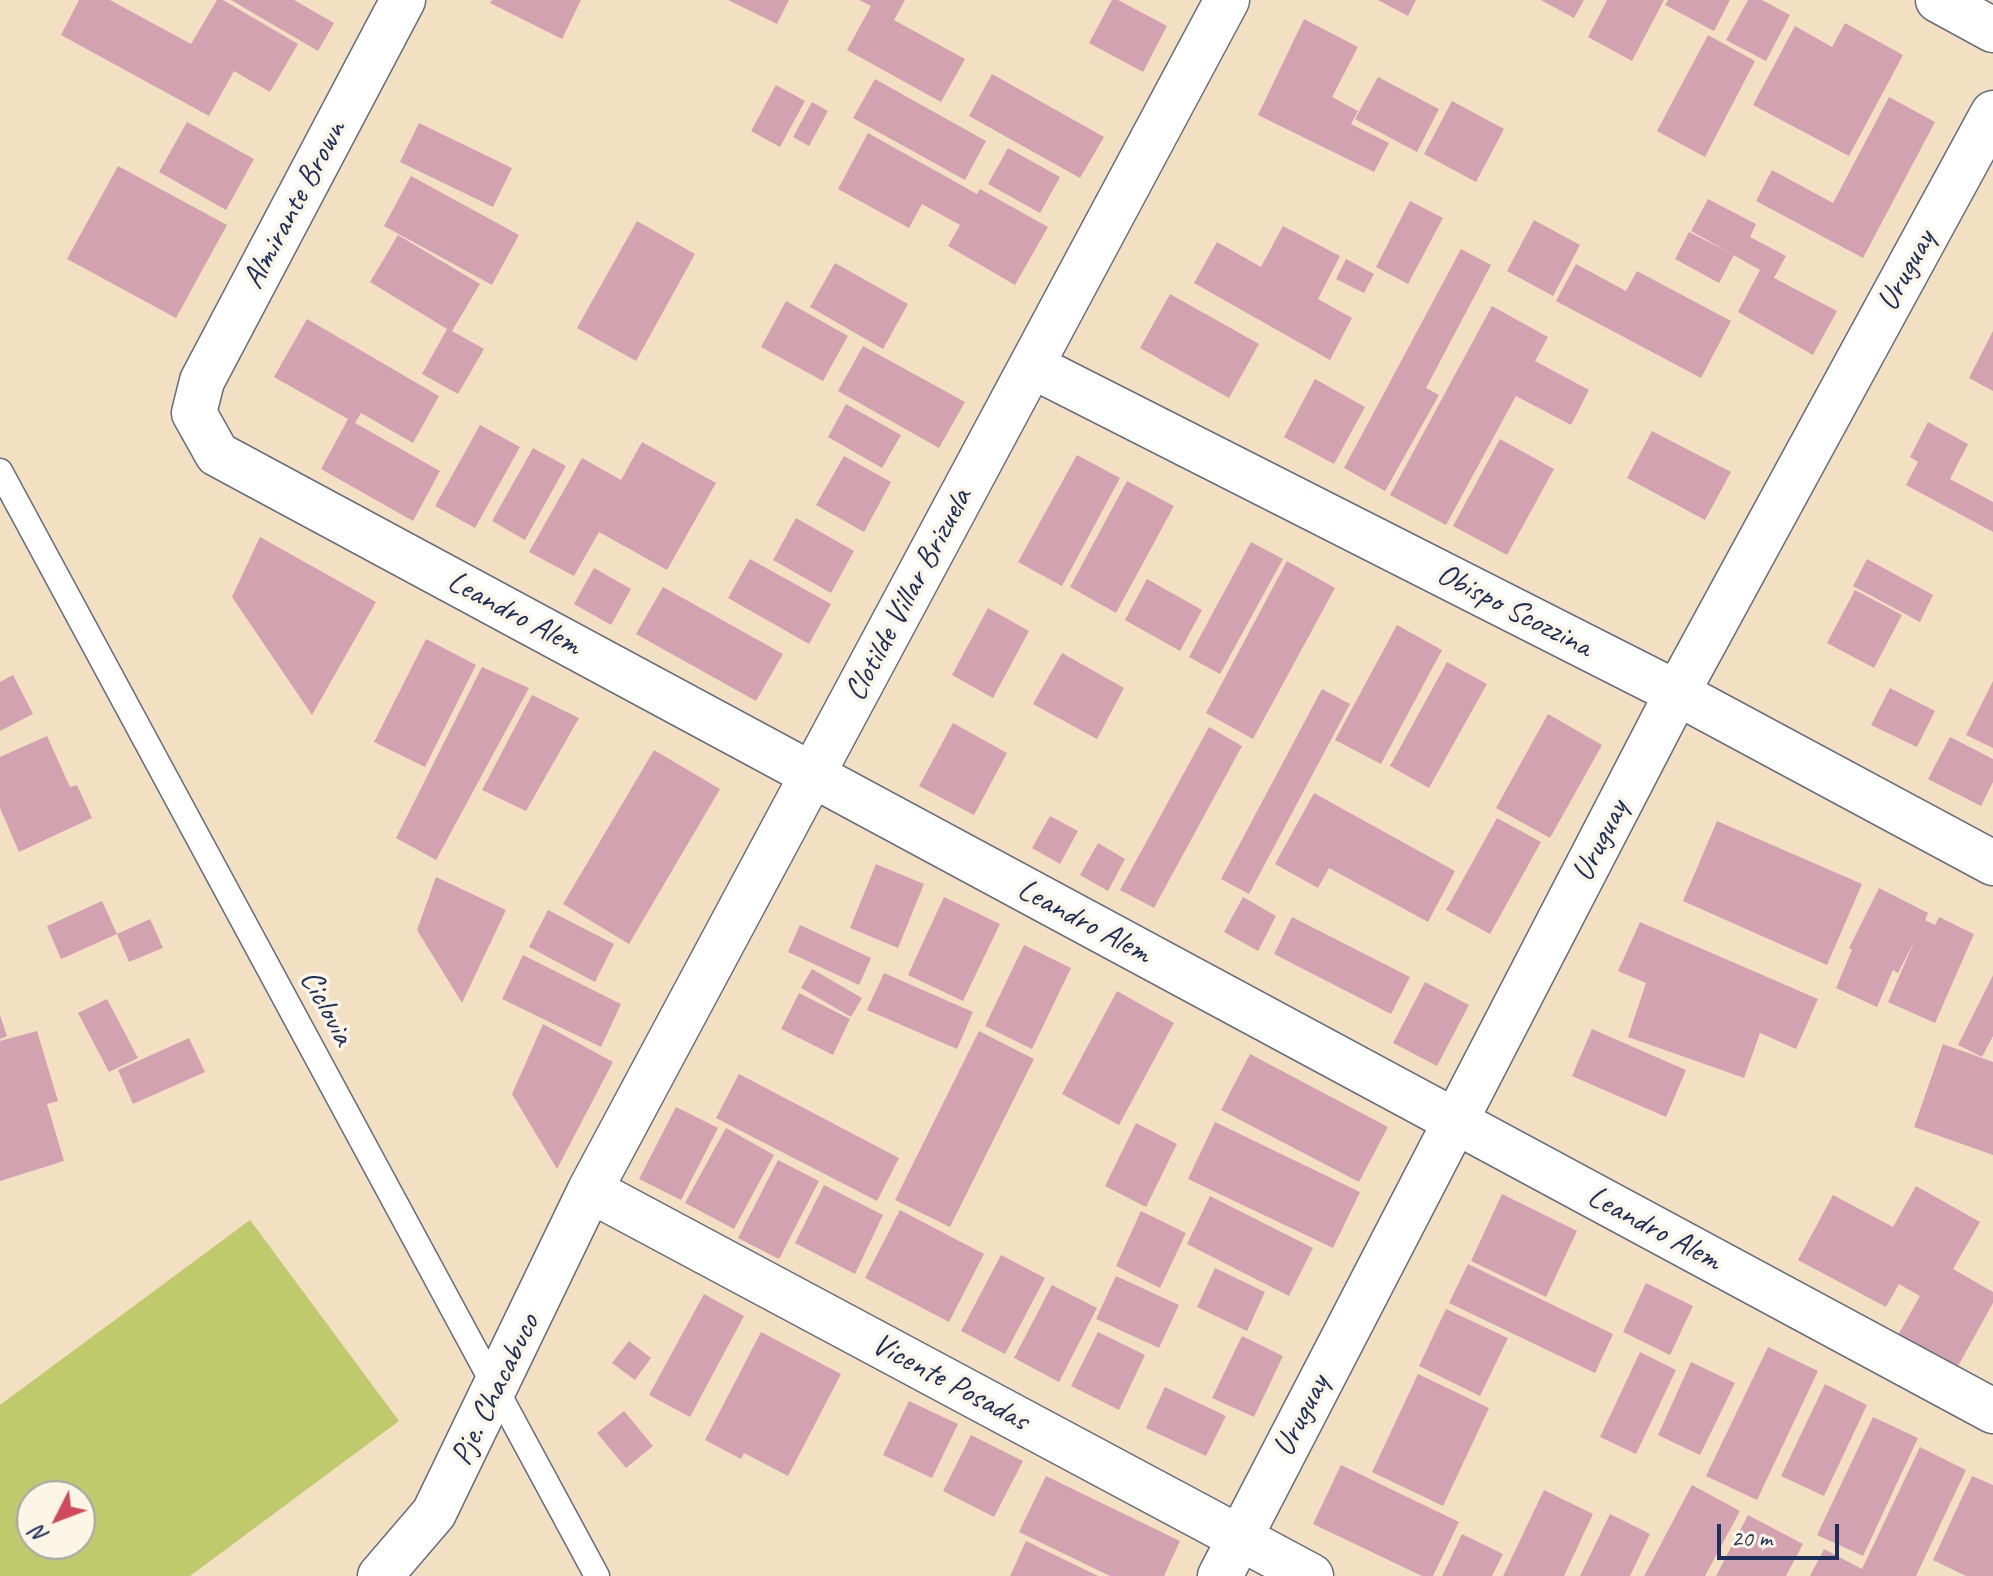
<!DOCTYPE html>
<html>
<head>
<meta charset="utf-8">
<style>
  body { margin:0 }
  #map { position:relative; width:1993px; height:1576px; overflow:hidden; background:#f3e0c3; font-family:Caveat,sans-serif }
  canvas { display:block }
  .north { position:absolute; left:16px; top:1480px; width:80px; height:80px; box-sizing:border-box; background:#fcf5e5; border:2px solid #a2a6af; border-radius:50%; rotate:228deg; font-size:22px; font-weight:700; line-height:32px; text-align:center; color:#1b2f5e }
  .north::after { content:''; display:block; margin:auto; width:28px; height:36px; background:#d1495b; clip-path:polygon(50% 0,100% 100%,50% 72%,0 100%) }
  .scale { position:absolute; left:1717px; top:1524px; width:122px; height:36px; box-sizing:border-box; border:4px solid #1b2f5e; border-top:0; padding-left:10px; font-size:24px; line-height:28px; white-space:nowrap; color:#1b2f5e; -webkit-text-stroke:6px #fcf5e5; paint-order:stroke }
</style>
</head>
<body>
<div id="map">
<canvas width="1993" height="1576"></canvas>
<div class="north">N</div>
<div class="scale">20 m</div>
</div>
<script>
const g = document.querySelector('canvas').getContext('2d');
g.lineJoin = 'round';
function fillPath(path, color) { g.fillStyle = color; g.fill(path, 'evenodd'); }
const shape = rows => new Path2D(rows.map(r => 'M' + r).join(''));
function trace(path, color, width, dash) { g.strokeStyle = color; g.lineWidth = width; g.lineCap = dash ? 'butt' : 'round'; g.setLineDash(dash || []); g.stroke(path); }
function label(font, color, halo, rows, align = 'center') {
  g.font = font + ' Caveat,sans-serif'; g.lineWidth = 7; g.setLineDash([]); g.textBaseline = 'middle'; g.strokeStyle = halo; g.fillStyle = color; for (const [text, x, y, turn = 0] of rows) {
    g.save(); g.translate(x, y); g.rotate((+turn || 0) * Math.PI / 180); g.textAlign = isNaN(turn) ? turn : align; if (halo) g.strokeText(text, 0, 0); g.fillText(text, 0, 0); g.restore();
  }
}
const green = shape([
  [250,1220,399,1421,190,1576,0,1576,0,1405],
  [32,1496,80,1496,80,1544,32,1544]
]);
const building = shape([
  [79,0,110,0,191,44,217,0,223,0,298,44,270,92,234,71,209,116,61,35],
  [231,0,294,0,334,23,318,51],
  [492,0,581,0,562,39,490,3],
  [728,0,789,0,777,24],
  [859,0,905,0,894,20,965,59,941,102,847,50,871,6],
  [1112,0,1118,0,1167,26,1143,72,1089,43],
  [1378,0,1416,0,1408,16],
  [1541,0,1584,0,1574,18],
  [1607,0,1664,0,1632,61,1588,37],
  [1668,0,1730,0,1714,31,1665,5],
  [1748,0,1762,0,1790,15,1766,61,1726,40],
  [1304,19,1358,47,1332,97,1358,111,1351,124,1389,143,1374,172,1258,115],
  [1845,23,1903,55,1849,156,1753,105,1795,26,1832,47],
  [1708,35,1755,61,1705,157,1657,131],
  [992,74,1104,137,1080,178,969,116],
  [1378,77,1439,109,1417,152,1355,119],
  [875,79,986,141,965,180,853,118],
  [776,85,805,101,780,147,751,131],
  [1889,97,1935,122,1863,258,1756,201,1772,170,1833,203],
  [1452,101,1504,129,1476,182,1424,154],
  [812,102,828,111,809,146,793,137],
  [187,122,254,159,226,210,159,172],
  [419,123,512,168,493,207,400,162],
  [868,133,977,194,980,189,1048,227,1015,285,948,246,960,225,922,204,909,228,838,189],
  [1008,148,1060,177,1040,213,988,184],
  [118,166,227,225,176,318,67,259],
  [411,176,519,235,492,285,384,226],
  [1708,199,1756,224,1750,237,1786,256,1774,278,1837,311,1813,355,1738,312,1760,270,1691,231],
  [1410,201,1443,218,1408,284,1376,267],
  [1534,220,1580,245,1553,296,1507,271],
  [637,221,695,254,636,361,577,328],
  [1283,226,1340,256,1318,299,1352,318,1330,360,1194,283,1217,242,1261,267],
  [1689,232,1734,255,1719,283,1675,259],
  [398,235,480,284,452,331,484,349,458,394,422,374,447,329,370,282],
  [1461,249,1491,265,1426,388,1439,395,1385,491,1344,468],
  [1346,259,1374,274,1364,293,1336,279],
  [835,263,908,304,883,349,810,307],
  [1576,264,1626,291,1637,271,1731,321,1701,378,1556,301],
  [1170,294,1259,344,1229,398,1140,348],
  [786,301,848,336,823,381,761,347],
  [1492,306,1548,337,1535,361,1589,390,1571,425,1516,396,1446,525,1390,495],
  [307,319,439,396,413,443,361,413,355,423,440,471,413,521,321,469,348,419,274,377],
  [1993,331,1993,391,1969,378],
  [863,346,965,402,939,448,838,391],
  [1315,379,1365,407,1334,464,1284,437],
  [846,404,901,435,882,468,828,437],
  [1928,422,1968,444,1950,479,1993,502,1993,532,1906,485,1918,462,1910,457],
  [480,425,520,447,475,528,435,506],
  [1652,431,1731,472,1705,520,1627,478],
  [1500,439,1554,469,1507,555,1453,526],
  [642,442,716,483,667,570,599,532,574,576,529,552,582,458,621,480],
  [533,448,566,466,525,540,492,521],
  [1077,455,1120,478,1062,586,1018,562],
  [844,456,891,482,864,532,816,505],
  [1127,481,1174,506,1116,613,1070,587],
  [796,518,854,551,831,593,773,560],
  [260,537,376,602,312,715,232,597],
  [1251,542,1283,559,1220,674,1189,657],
  [750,559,831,604,809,644,728,598],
  [1867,559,1933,595,1920,622,1853,586],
  [1287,561,1335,588,1253,739,1206,713],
  [594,568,631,589,611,625,574,604],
  [1147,579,1202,610,1180,651,1125,620],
  [663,587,783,654,756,701,636,634],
  [1855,590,1902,615,1874,668,1827,643],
  [988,608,1029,631,993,698,952,675],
  [1397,625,1442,650,1381,764,1335,740],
  [426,639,476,665,425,767,374,742],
  [1062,653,1124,688,1097,739,1033,704],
  [1447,662,1487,684,1429,788,1390,766],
  [482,667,529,688,436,860,396,838],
  [13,675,33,714,0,731,0,682],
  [1993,681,1993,748,1966,735],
  [1890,688,1935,711,1917,747,1871,725],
  [1322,689,1350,704,1249,894,1221,879],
  [532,695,579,718,526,811,482,790],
  [1548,714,1602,745,1550,838,1496,808],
  [953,723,1007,753,974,815,919,786],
  [1209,727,1242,746,1154,908,1120,890],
  [47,736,70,787,77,785,92,818,19,852,0,808,0,757],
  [1950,737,1993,759,1993,782,1981,806,1928,779],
  [654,750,720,789,629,944,563,904],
  [1314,793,1455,871,1428,922,1329,868,1318,888,1275,864],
  [1050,816,1078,831,1060,864,1032,848],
  [1497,818,1541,842,1490,934,1446,910],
  [1717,821,1862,884,1827,965,1683,901],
  [1098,843,1125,859,1108,891,1080,875],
  [876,864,924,884,898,948,850,928],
  [436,877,506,910,462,1003,417,930],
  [1879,888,1928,913,1925,920,1935,925,1939,917,1974,934,1935,1023,1888,1002,1915,940,1898,973,1893,970,1877,1007,1836,988,1852,950,1849,948],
  [944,897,1000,924,963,1001,908,975],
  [1243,897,1276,916,1258,951,1224,932],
  [102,901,117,934,150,919,163,948,129,962,117,934,61,959,47,926],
  [548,910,614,944,595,982,529,947],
  [1292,917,1410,977,1391,1014,1274,954],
  [1640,922,1818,999,1796,1049,1760,1033,1744,1078,1628,1037,1646,983,1618,971],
  [800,925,871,958,859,985,788,952],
  [1024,945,1071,968,1032,1049,985,1026],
  [523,955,621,1004,601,1047,502,999],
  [812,969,862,998,851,1017,801,988],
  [884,973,973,1012,957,1049,867,1010],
  [1993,975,1993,1036,1982,1057,1958,1045],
  [1425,982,1469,1005,1437,1066,1393,1043],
  [1117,991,1174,1023,1119,1125,1062,1094],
  [799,993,850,1019,833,1055,781,1029],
  [107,999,138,1058,109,1072,78,1013],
  [0,1015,7,1036,0,1039],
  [543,1024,613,1062,557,1169,512,1094],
  [1592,1029,1686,1070,1666,1117,1572,1076],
  [37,1031,58,1101,47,1104,64,1161,0,1181,0,1041],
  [979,1031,1034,1059,950,1227,895,1200],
  [189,1038,205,1072,133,1104,118,1070],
  [1943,1044,1993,1062,1993,1155,1914,1127],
  [1250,1054,1388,1127,1359,1182,1221,1110],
  [739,1074,899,1158,877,1201,716,1118],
  [676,1107,718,1128,681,1200,639,1179],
  [1215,1122,1360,1192,1333,1248,1188,1179],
  [1136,1123,1177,1144,1146,1207,1105,1186],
  [726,1128,774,1155,734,1229,685,1203],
  [778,1160,819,1181,779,1259,738,1238],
  [824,1185,883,1215,855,1274,795,1243],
  [1916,1186,1980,1222,1953,1269,1993,1292,1993,1303,1957,1368,1898,1335,1920,1296,1899,1284,1886,1307,1798,1260,1833,1195,1893,1227],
  [1502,1194,1577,1231,1546,1297,1471,1261],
  [1210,1196,1313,1248,1289,1296,1187,1244],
  [900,1210,984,1254,949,1322,865,1278],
  [1141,1211,1186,1233,1160,1288,1116,1266],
  [1001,1255,1045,1278,1005,1354,961,1331],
  [1468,1264,1613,1334,1595,1373,1449,1303],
  [1215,1268,1265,1292,1247,1331,1197,1307],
  [1116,1276,1179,1305,1159,1348,1096,1319],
  [1646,1283,1693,1306,1670,1355,1623,1332],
  [1052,1285,1097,1308,1059,1382,1014,1358],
  [704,1294,744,1316,690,1417,649,1395],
  [1446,1309,1508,1338,1480,1396,1419,1366],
  [761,1332,841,1374,788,1476,744,1453,741,1459,705,1440],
  [1098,1332,1145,1355,1119,1410,1071,1386],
  [1242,1336,1283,1356,1254,1417,1212,1398],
  [629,1341,651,1358,635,1380,612,1363],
  [1768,1347,1818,1371,1757,1500,1706,1476],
  [1640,1352,1676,1370,1636,1454,1600,1437],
  [1691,1362,1735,1383,1700,1455,1658,1435],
  [1418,1374,1489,1408,1443,1506,1372,1472],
  [1825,1384,1867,1405,1824,1496,1781,1476],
  [1165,1387,1226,1416,1206,1456,1146,1428],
  [909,1401,958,1424,932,1478,883,1455],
  [624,1411,653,1446,626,1468,597,1433],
  [1873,1417,1918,1438,1863,1556,1817,1535],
  [971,1435,1023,1461,994,1517,943,1491],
  [1920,1447,1966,1470,1916,1576,1810,1576,1824,1549,1862,1569],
  [1341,1465,1459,1522,1433,1576,1422,1576,1313,1524],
  [1046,1476,1180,1541,1164,1576,1110,1576,1019,1532],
  [1972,1476,1993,1485,1993,1576,1966,1576,1933,1560],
  [1692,1485,1740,1511,1705,1576,1644,1576],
  [1544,1490,1593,1514,1564,1576,1503,1576],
  [1610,1514,1650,1534,1630,1576,1580,1576],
  [1748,1515,1803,1544,1786,1576,1716,1576],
  [1462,1534,1503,1554,1492,1576,1442,1576],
  [1026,1541,1098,1576,1010,1576]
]);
const service = shape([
  [0,471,597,1576]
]);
const minor = shape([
  [403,0,202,381,194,413,217,454,1993,1411],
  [1938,0,1993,30],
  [1032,366,1677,693,1993,863],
  [590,1190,1311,1576],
  [380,1576,434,1513,590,1190,1227,0],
  [1220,1576,1677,693,1993,113]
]);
const streetNames = [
  ["Almirante Brown",295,205,-62],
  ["Uruguay",1907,271,-61],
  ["Clotilde Villar Brizuela",909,595,-62],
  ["Obispo Scozzina",1514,611,27],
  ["Leandro Alem",514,614,28],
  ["Uruguay",1601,841,-63],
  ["Leandro Alem",1084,922,28],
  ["Ciclovia",326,1008,62],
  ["Leandro Alem",1654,1229,28],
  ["Vicente Posadas",950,1383,28],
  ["Pje. Chacabuco",496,1390,-64],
  ["Uruguay",1302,1416,-63]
];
fillPath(green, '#beca6c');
fillPath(building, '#d3a2b1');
trace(service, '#676d81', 27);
trace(minor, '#676d81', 47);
trace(service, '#fff', 24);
trace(minor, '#fff', 44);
label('32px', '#1b2f5e', '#fcf5e5', streetNames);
</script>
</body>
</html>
